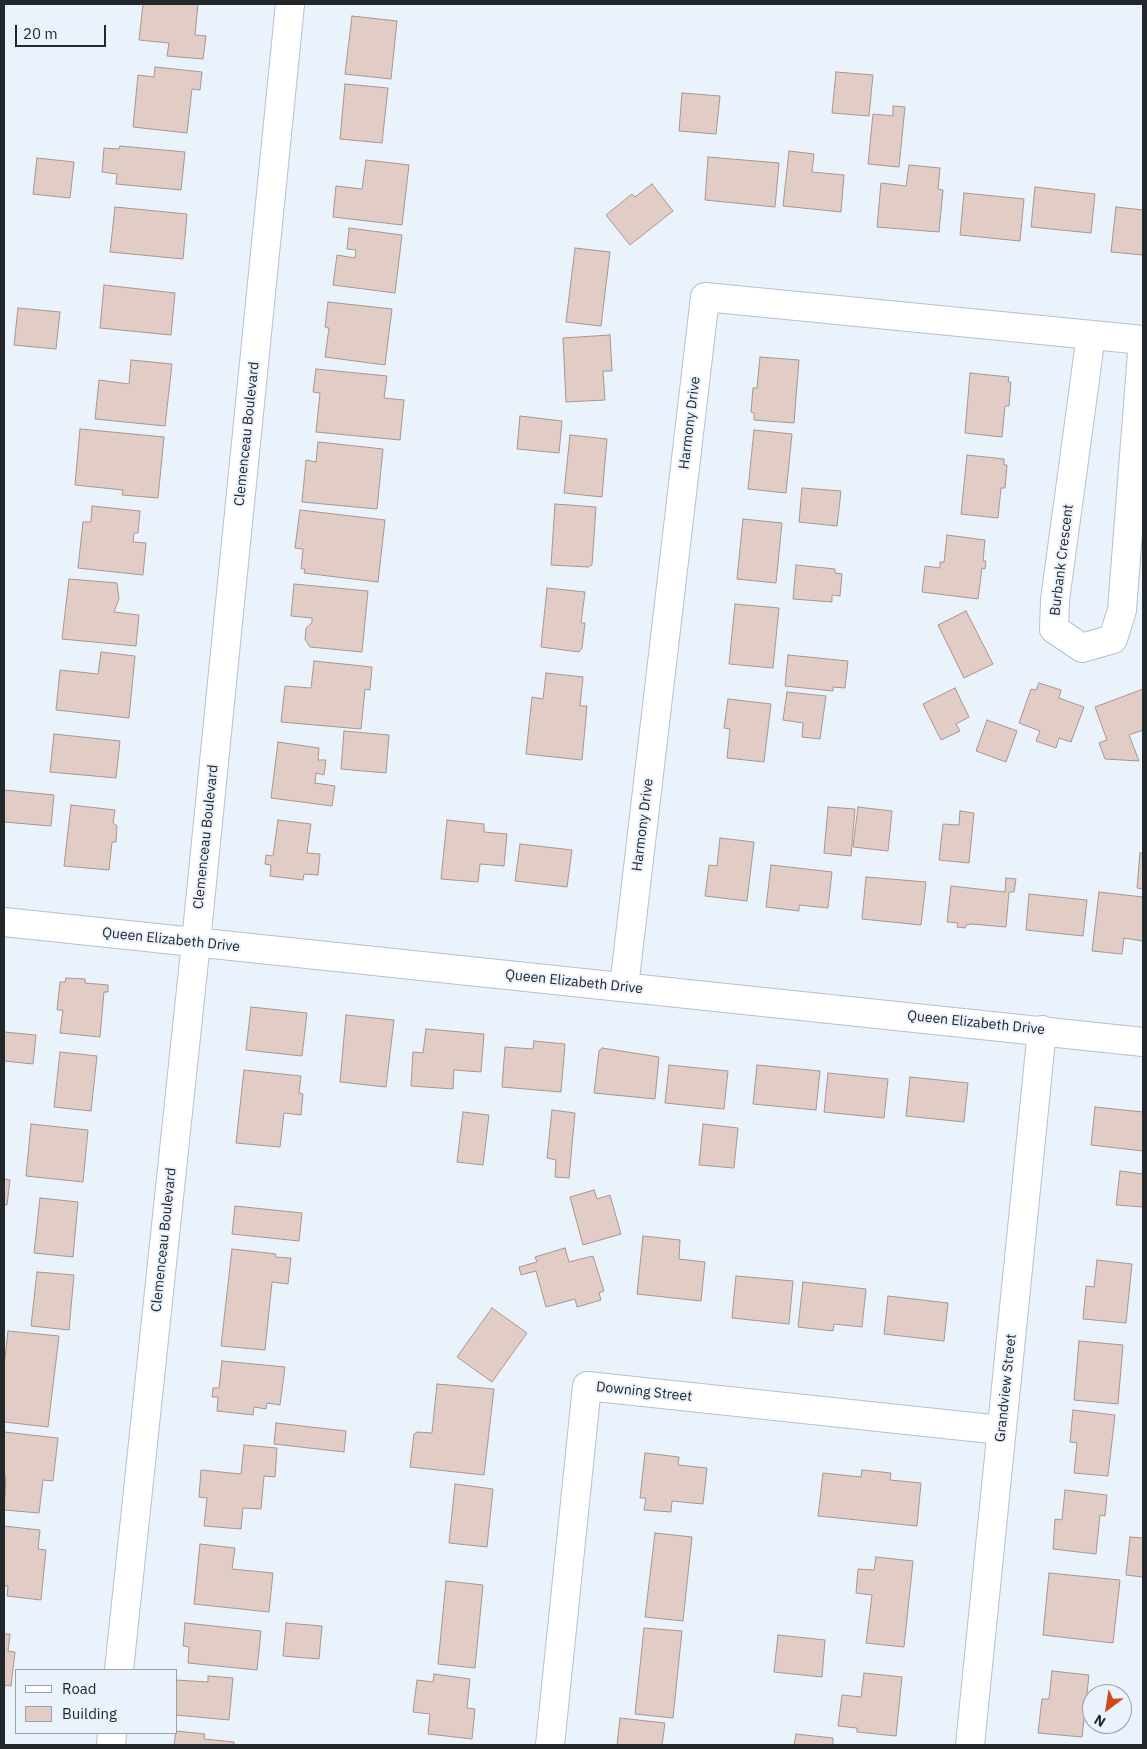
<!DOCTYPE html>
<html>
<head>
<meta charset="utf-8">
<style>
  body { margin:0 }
  #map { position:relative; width:1147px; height:1749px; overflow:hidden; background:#eaf2fc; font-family:"IBM Plex Sans",sans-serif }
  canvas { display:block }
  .frame { position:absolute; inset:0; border:5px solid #22272c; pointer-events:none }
  .legend { position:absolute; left:15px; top:1669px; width:162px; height:65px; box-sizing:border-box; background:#eaf2fc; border:1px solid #9aa1a9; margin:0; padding:6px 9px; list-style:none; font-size:15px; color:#22272c }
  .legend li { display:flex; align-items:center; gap:10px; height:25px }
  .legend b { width:25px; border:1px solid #9aa1a9 }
  .north { position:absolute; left:1082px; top:1684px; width:50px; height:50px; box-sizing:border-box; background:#eaf2fc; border:1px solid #9aa1a9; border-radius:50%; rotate:211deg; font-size:14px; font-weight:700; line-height:20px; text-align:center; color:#22272c }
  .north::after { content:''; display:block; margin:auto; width:18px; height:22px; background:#d0481d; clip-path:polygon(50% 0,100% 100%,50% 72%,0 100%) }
  .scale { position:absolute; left:15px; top:25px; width:91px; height:22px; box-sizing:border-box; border:2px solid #22272c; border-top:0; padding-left:6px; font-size:15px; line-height:18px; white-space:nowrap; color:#22272c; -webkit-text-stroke:4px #eaf2fc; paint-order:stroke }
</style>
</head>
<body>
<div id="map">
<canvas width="1147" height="1749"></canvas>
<div class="frame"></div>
<ul class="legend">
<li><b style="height:6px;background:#fff"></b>Road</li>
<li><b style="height:14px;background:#e2ccc6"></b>Building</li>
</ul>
<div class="north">N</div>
<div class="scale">20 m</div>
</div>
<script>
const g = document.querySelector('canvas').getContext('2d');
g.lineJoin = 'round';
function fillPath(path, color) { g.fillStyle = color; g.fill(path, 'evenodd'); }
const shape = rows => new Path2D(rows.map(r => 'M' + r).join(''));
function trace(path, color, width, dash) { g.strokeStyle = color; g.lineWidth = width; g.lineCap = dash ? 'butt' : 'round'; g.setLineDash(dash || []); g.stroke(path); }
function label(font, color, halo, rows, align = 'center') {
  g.font = font + ' "IBM Plex Sans",sans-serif'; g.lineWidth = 4; g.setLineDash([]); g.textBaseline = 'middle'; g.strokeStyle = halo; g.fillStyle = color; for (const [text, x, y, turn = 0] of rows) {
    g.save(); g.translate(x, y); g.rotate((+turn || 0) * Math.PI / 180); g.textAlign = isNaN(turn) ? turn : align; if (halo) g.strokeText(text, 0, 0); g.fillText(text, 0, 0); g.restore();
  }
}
const building = shape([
  [143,4,198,4,195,35,206,36,203,59,167,56,169,43,139,40,143,4],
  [352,16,397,21,391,79,345,74,352,16],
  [155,67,202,72,200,90,192,89,187,133,133,127,138,75,154,77,155,67],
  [836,72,873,75,869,116,832,113,836,72],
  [345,84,388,88,382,143,340,139,345,84],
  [682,93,720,96,716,134,679,131,682,93],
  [893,106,905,107,899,167,868,164,873,114,893,116,893,106],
  [120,146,185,152,181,190,116,184,117,174,102,172,104,148,119,149,120,146],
  [789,151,814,154,812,172,844,175,841,212,783,206,789,151],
  [708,157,779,163,775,207,705,200,708,157],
  [37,158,74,162,70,198,33,194,37,158],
  [366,160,409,165,402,225,333,217,336,186,362,189,366,160],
  [909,165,940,168,938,189,943,190,939,232,877,227,881,183,906,186,909,165],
  [652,184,673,211,630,245,606,215,632,194,635,197,652,184],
  [1035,187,1095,194,1091,233,1031,227,1035,187],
  [964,193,1024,199,1020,241,960,235,964,193],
  [115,207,187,214,183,259,110,252,115,207],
  [1116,207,1143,210,1143,255,1111,252,1116,207],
  [349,228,402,235,395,293,333,285,337,255,355,258,356,250,347,249,349,228],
  [575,248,610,252,601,326,566,322,575,248],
  [104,285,175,293,171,335,100,328,104,285],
  [328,302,392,309,385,365,325,357,329,328,325,327,328,302],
  [18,308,60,312,56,349,14,345,18,308],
  [610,335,612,371,603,371,605,400,566,402,563,338,610,335],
  [760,357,799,360,794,423,754,420,754,413,751,412,753,388,757,388,760,357],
  [131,360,172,364,165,426,95,419,99,380,129,384,131,360],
  [316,369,387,376,384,398,404,400,400,440,316,432,320,393,313,392,316,369],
  [970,373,1009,377,1008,382,1011,382,1009,406,1005,406,1002,437,965,433,970,373],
  [520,416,562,421,559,453,517,449,520,416],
  [80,429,164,437,158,498,122,495,123,490,75,485,80,429],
  [754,430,792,434,786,493,748,489,754,430],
  [570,435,607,439,602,497,564,493,570,435],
  [318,442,383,449,377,509,302,502,306,460,316,462,318,442],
  [967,455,1004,459,1004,465,1007,465,1005,488,1001,488,998,518,961,514,967,455],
  [802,488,841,491,837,526,799,522,802,488],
  [555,504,596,507,592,565,588,567,551,565,555,504],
  [92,506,140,511,138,533,134,533,133,542,146,543,143,575,78,568,83,522,91,522,92,506],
  [300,510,385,520,378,582,304,573,305,569,301,569,303,549,295,548,300,510],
  [743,519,782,523,776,583,737,579,743,519],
  [947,535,985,540,983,561,986,561,985,569,982,568,978,599,922,592,925,566,940,568,940,562,944,562,947,535],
  [796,565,835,569,835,573,842,574,840,596,832,595,832,602,793,599,796,565],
  [69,579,117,583,119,599,114,612,139,615,136,646,62,639,69,579],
  [294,584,368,591,362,652,310,647,305,639,306,628,312,623,312,618,291,616,294,584],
  [547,588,585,592,581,623,585,623,582,648,579,652,541,647,547,588],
  [735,604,779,608,773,668,729,664,735,604],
  [966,611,993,664,964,678,938,625,966,611],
  [101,652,135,656,129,718,56,710,60,670,98,674,101,652],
  [788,655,848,661,845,688,833,687,833,691,785,686,788,655],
  [314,661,372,667,370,690,365,689,361,729,281,722,285,686,311,688,314,661],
  [546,673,583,677,580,706,587,706,582,760,526,754,532,697,543,699,546,673],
  [1039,683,1061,690,1059,698,1084,707,1071,742,1059,738,1056,748,1036,741,1040,731,1019,723,1031,689,1036,690,1039,683],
  [955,688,969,717,956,724,960,731,941,740,923,704,955,688],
  [1143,689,1143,730,1129,735,1139,761,1105,759,1099,743,1107,740,1095,707,1143,689],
  [787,692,826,696,820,739,802,737,803,723,783,720,787,692],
  [728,699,771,704,764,762,727,758,730,729,724,728,728,699],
  [987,720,1017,731,1006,762,976,751,987,720],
  [344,731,389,735,386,773,341,769,344,731],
  [54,734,120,741,116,778,50,772,54,734],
  [278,742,319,748,318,760,326,760,324,775,316,773,315,783,335,786,332,806,271,798,278,742],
  [4,790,54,795,51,826,4,822,4,790],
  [71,805,115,810,113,823,117,826,116,842,112,842,109,870,64,866,71,805],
  [828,807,855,809,851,856,824,853,828,807],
  [858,807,892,811,888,851,853,847,858,807],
  [960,811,974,813,969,863,939,860,943,824,959,825,960,811],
  [278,820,311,824,307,853,320,854,318,875,304,874,303,880,270,876,271,865,265,864,266,855,273,856,278,820],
  [447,820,484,824,484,832,507,834,504,866,480,864,478,882,441,879,447,820],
  [720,838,754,842,747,901,705,896,709,865,717,866,720,838],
  [520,844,572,850,567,887,515,881,520,844],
  [1140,853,1143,853,1143,889,1137,888,1140,853],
  [771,865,832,872,828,908,799,905,799,911,766,907,771,865],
  [866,877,926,882,921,925,862,919,866,877],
  [1006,878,1016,879,1014,892,1009,892,1006,927,972,924,966,925,965,928,957,927,958,923,947,922,951,886,1005,892,1006,878],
  [1099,892,1143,897,1143,941,1124,938,1122,954,1092,951,1099,892],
  [1029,894,1087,900,1083,936,1026,930,1029,894],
  [66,978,85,979,85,983,108,985,108,992,104,992,100,1037,60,1033,63,1010,57,1010,60,982,65,982,66,978],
  [251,1007,307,1013,302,1056,246,1050,251,1007],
  [346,1015,394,1020,386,1087,340,1082,346,1015],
  [426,1029,484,1034,481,1072,454,1070,453,1089,411,1086,413,1052,423,1053,426,1029],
  [4,1032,36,1035,33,1064,4,1061,4,1032],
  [534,1041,565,1044,561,1092,502,1087,505,1047,533,1049,534,1041],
  [602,1048,659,1057,655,1099,594,1093,599,1051,602,1048],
  [60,1052,97,1056,91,1111,54,1107,60,1052],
  [669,1065,728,1071,724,1109,665,1103,669,1065],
  [757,1065,820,1071,816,1110,753,1104,757,1065],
  [244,1070,301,1076,299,1093,303,1094,301,1115,284,1113,280,1147,236,1143,244,1070],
  [828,1073,888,1079,884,1118,824,1112,828,1073],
  [910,1077,968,1083,964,1122,906,1116,910,1077],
  [1095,1107,1143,1112,1143,1151,1091,1145,1095,1107],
  [552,1110,575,1113,569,1178,555,1177,556,1160,547,1158,552,1110],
  [463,1112,489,1115,483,1165,457,1162,463,1112],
  [31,1124,88,1130,83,1182,26,1176,31,1124],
  [703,1124,738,1128,734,1168,699,1165,703,1124],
  [1120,1171,1143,1174,1143,1207,1116,1205,1120,1171],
  [4,1179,10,1180,7,1205,4,1205,4,1179],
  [594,1190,597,1199,610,1195,621,1234,583,1245,570,1197,594,1190],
  [40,1198,78,1202,73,1257,34,1253,40,1198],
  [235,1206,302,1213,299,1241,232,1234,235,1206],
  [643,1236,680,1240,679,1259,705,1262,701,1301,637,1294,643,1236],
  [565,1248,569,1262,593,1256,604,1291,599,1293,601,1300,577,1307,575,1299,546,1307,536,1271,521,1275,519,1267,537,1262,535,1257,565,1248],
  [232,1249,276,1254,275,1257,291,1258,288,1284,272,1282,265,1350,221,1346,232,1249],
  [1097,1260,1132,1264,1126,1323,1083,1319,1086,1286,1094,1287,1097,1260],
  [37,1272,74,1275,69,1330,31,1326,37,1272],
  [736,1276,793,1281,789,1324,732,1318,736,1276],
  [803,1282,866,1289,862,1327,834,1324,833,1331,798,1327,803,1282],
  [888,1296,948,1303,944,1341,884,1334,888,1296],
  [492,1308,527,1333,492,1382,457,1357,492,1308],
  [8,1331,59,1336,48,1427,4,1422,4,1366,8,1331],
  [1079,1341,1123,1345,1118,1404,1074,1400,1079,1341],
  [222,1361,285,1367,280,1405,267,1403,266,1409,254,1407,253,1415,217,1411,218,1397,212,1397,213,1388,219,1388,222,1361],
  [437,1384,494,1389,484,1475,410,1467,414,1434,417,1432,432,1433,437,1384],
  [1073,1410,1115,1415,1108,1476,1074,1473,1077,1443,1070,1442,1073,1410],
  [276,1423,346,1431,344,1452,274,1444,276,1423],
  [4,1432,58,1438,53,1481,43,1480,39,1513,4,1510,6,1476,4,1476,4,1432],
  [244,1445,277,1448,275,1477,264,1476,261,1509,243,1508,241,1529,204,1526,207,1498,199,1497,201,1470,241,1474,244,1445],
  [645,1453,679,1457,678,1465,707,1468,703,1504,672,1501,671,1512,644,1510,646,1498,640,1498,645,1453],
  [862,1470,891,1473,890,1480,921,1483,917,1526,818,1516,823,1473,861,1477,862,1470],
  [455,1484,493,1489,487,1547,449,1543,455,1484],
  [1065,1490,1107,1495,1105,1516,1100,1515,1096,1554,1053,1549,1055,1519,1062,1520,1065,1490],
  [4,1526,40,1530,38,1549,46,1550,41,1600,7,1596,8,1586,4,1586,4,1526],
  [655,1533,692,1537,683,1621,645,1617,655,1533],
  [1130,1537,1143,1538,1143,1577,1126,1575,1130,1537],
  [200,1544,235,1548,232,1569,273,1573,269,1612,194,1604,200,1544],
  [876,1557,913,1561,904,1647,866,1643,872,1595,856,1593,858,1569,874,1570,876,1557],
  [1049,1573,1120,1580,1113,1643,1043,1635,1049,1573],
  [446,1581,483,1585,475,1668,438,1664,446,1581],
  [185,1623,261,1631,257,1670,188,1663,189,1647,183,1646,185,1623],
  [286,1623,322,1626,319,1659,283,1656,286,1623],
  [644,1628,682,1631,673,1718,635,1714,644,1628],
  [4,1634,10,1634,8,1651,15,1652,11,1686,5,1685,4,1692,4,1634],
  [778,1635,825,1640,822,1677,774,1672,778,1635],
  [1052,1671,1089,1675,1082,1737,1038,1733,1042,1699,1049,1699,1052,1671],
  [864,1673,902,1677,896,1736,857,1732,857,1728,838,1726,842,1695,861,1697,864,1673],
  [434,1674,470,1679,467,1708,475,1709,472,1739,428,1734,430,1714,413,1712,417,1680,433,1682,434,1674],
  [208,1676,233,1678,229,1720,176,1715,176,1680,208,1682,208,1676],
  [620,1718,665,1723,662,1745,617,1745,620,1718],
  [176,1731,205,1734,204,1739,234,1742,234,1745,174,1745,176,1731],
  [796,1734,833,1738,833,1745,794,1745,796,1734]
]);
const minor = shape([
  [1091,335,1055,600,1054,629,1082,648,1113,639,1122,610,1143,340],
  [4,922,1143,1042],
  [624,987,705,297,1143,340],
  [119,1670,196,942,290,4],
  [111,1745,112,1733],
  [550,1745,587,1386,1001,1430],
  [970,1745,1042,1030]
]);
const streetNames = [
  ["Harmony Drive",690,423,-83],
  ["Clemenceau Boulevard",247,434,-84],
  ["Burbank Crescent",1062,560,-83],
  ["Harmony Drive",643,825,-83],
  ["Clemenceau Boulevard",206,837,-84],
  ["Queen Elizabeth Drive",171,940,6],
  ["Queen Elizabeth Drive",574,982,6],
  ["Queen Elizabeth Drive",976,1023,6],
  ["Clemenceau Boulevard",164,1240,-84],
  ["Grandview Street",1006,1388,-84],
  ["Downing Street",644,1392,6]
];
fillPath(building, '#e2ccc6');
trace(building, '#a9958f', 1);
trace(minor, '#b5c1d0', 30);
trace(minor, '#fff', 28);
label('14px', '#22272c', '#eaf2fc', streetNames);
</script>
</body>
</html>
